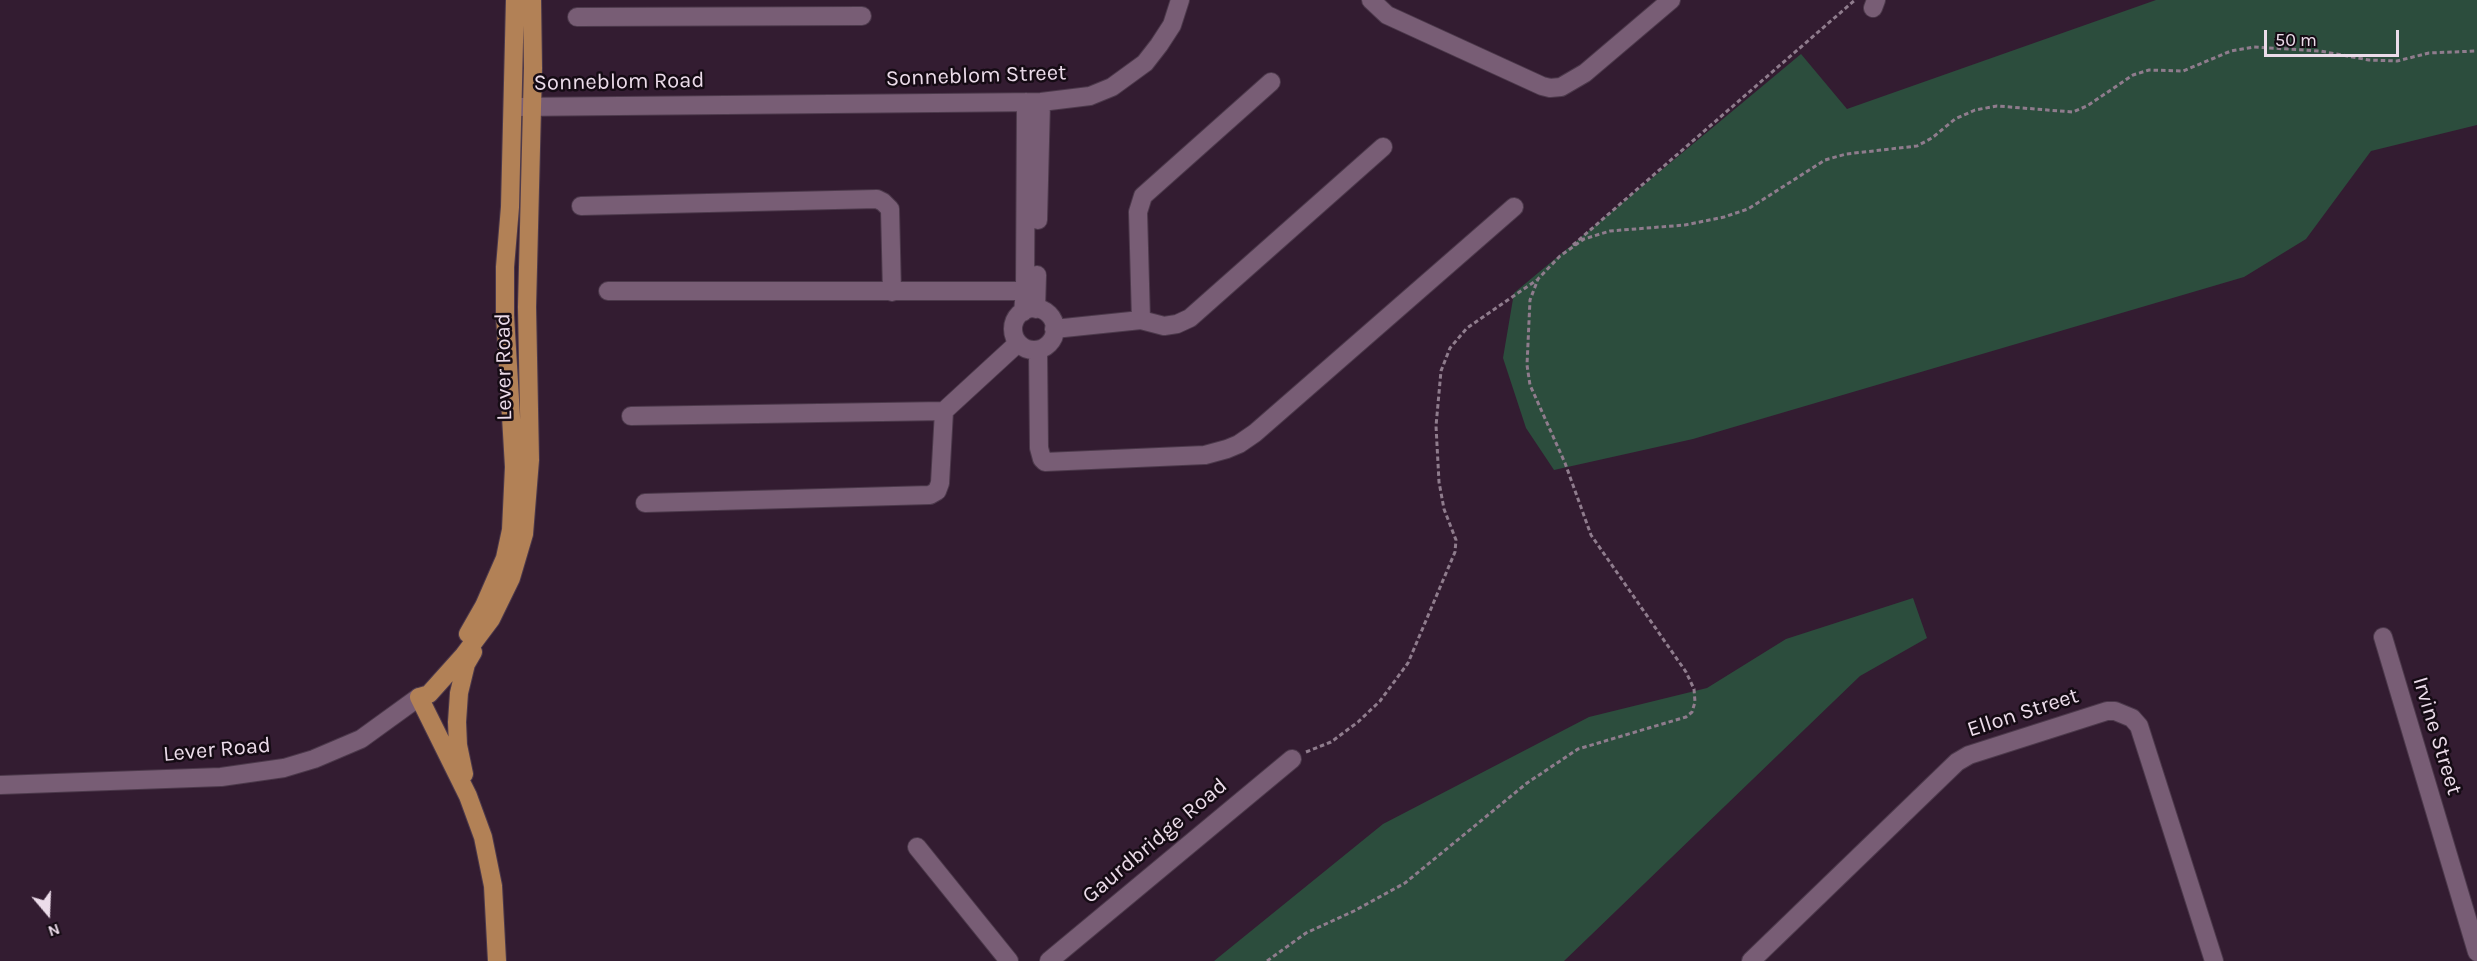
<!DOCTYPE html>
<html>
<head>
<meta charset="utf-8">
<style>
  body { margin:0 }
  #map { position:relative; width:2477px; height:961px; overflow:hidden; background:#331c31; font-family:Karla,sans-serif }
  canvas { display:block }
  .north { position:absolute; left:18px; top:883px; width:60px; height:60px; -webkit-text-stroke:4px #150b14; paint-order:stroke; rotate:161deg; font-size:16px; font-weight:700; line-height:24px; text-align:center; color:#ecdcea }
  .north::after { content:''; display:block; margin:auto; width:21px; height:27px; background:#ecdcea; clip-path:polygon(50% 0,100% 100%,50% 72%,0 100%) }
  .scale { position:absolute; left:2264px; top:30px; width:135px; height:27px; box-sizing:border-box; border:3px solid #ecdcea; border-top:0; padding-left:8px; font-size:18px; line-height:21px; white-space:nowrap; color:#ecdcea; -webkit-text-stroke:4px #150b14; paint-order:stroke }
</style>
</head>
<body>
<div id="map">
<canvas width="2477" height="961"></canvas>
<div class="north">N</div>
<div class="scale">50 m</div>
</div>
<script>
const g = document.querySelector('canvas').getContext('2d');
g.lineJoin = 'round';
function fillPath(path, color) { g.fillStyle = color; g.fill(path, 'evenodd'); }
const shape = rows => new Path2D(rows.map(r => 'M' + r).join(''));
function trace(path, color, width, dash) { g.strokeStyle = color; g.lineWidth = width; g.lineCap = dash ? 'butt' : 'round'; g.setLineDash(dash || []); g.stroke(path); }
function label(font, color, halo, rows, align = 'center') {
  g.font = font + ' Karla,sans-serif'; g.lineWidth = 5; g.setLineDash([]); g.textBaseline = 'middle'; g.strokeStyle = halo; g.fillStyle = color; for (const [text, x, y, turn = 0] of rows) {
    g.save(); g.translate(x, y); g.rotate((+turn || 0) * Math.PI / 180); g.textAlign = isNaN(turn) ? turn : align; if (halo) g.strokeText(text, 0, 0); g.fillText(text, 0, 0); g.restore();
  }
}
const green = shape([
  [2156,0,2477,0,2477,125,2371,151,2306,239,2244,277,1693,439,1554,470,1526,428,1503,358,1514,293,1801,54,1847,109],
  [1913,598,1927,638,1860,676,1564,961,1214,961,1383,824,1589,717,1707,688,1786,639]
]);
const path = shape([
  [1573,245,1855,0],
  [1306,752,1331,742,1358,722,1380,701,1408,663,1455,552,1456,540,1444,509,1439,482,1436,426,1441,371,1450,348,1467,328,1537,280],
  [1267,961,1306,933,1354,911,1405,883,1527,783,1578,749,1686,717,1692,712,1695,702,1694,689,1686,672,1591,535,1565,463,1530,385,1527,365,1530,300,1538,279,1560,256,1584,239,1610,231,1685,225,1724,217,1748,209,1825,160,1846,154,1917,146,1932,138,1955,119,1975,110,1997,106,2073,112,2087,106,2133,75,2149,70,2183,71,2231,51,2254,47,2320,51,2369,60,2397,61,2429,53,2477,51]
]);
const minor = shape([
  [1371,0,1387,15,1542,86,1550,88,1561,87,1585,73,1671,0],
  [1873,8,1876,0],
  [577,17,862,16],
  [514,107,1041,102,1090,96,1112,87,1145,63,1159,45,1172,25,1180,0],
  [581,206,877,199,883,202,890,209,892,292],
  [1038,220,1041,102],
  [608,291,1025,291],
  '1013 329a21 21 0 1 1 42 0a21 21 0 1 1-42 0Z',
  [1036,309,1037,275],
  [1023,312,1025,291,1026,102],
  [1141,320,1138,212,1143,196,1271,82],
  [1054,329,1141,320,1164,326,1177,324,1190,318,1383,147],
  [1038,350,1039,448,1042,459,1045,462,1205,455,1227,449,1239,444,1255,433,1514,207],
  [631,416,944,411,1018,343],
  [645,503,930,495,937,491,940,483,944,411],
  [2383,637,2477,952],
  [0,785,221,777,284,768,314,759,361,739,419,697],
  [917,847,1009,961],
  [1049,961,1292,759],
  [1751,961,1957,762,1969,755,2107,711,2115,711,2132,718,2139,726,2214,961]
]);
const major = shape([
  [468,634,484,606,505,558,511,530,514,467,505,315,505,267,510,207,515,0],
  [419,697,429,694,464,655,491,619,511,578,524,534,530,460,527,307,533,68,532,0],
  [419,697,468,796,483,837,493,886,497,961],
  [464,774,458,745,457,722,459,693,466,664,473,652]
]);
const streetNames = [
  ["Sonneblom Street",976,76,-2],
  ["Sonneblom Road",619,82,-1],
  ["Lever Road",504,367,-91],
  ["Ellon Street",2023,713,-18],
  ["Irvine Street",2437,736,73],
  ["Lever Road",217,750,-5],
  ["Gaurdbridge Road",1155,841,-40]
];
fillPath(green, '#2c4d3d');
trace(minor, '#4c394b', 20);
trace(major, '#4c394b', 20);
trace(path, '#8f7c8d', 3, [4.5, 3]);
trace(minor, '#785d75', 18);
trace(major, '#b28156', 18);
label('22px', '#ecdcea', '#150b14', streetNames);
</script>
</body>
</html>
